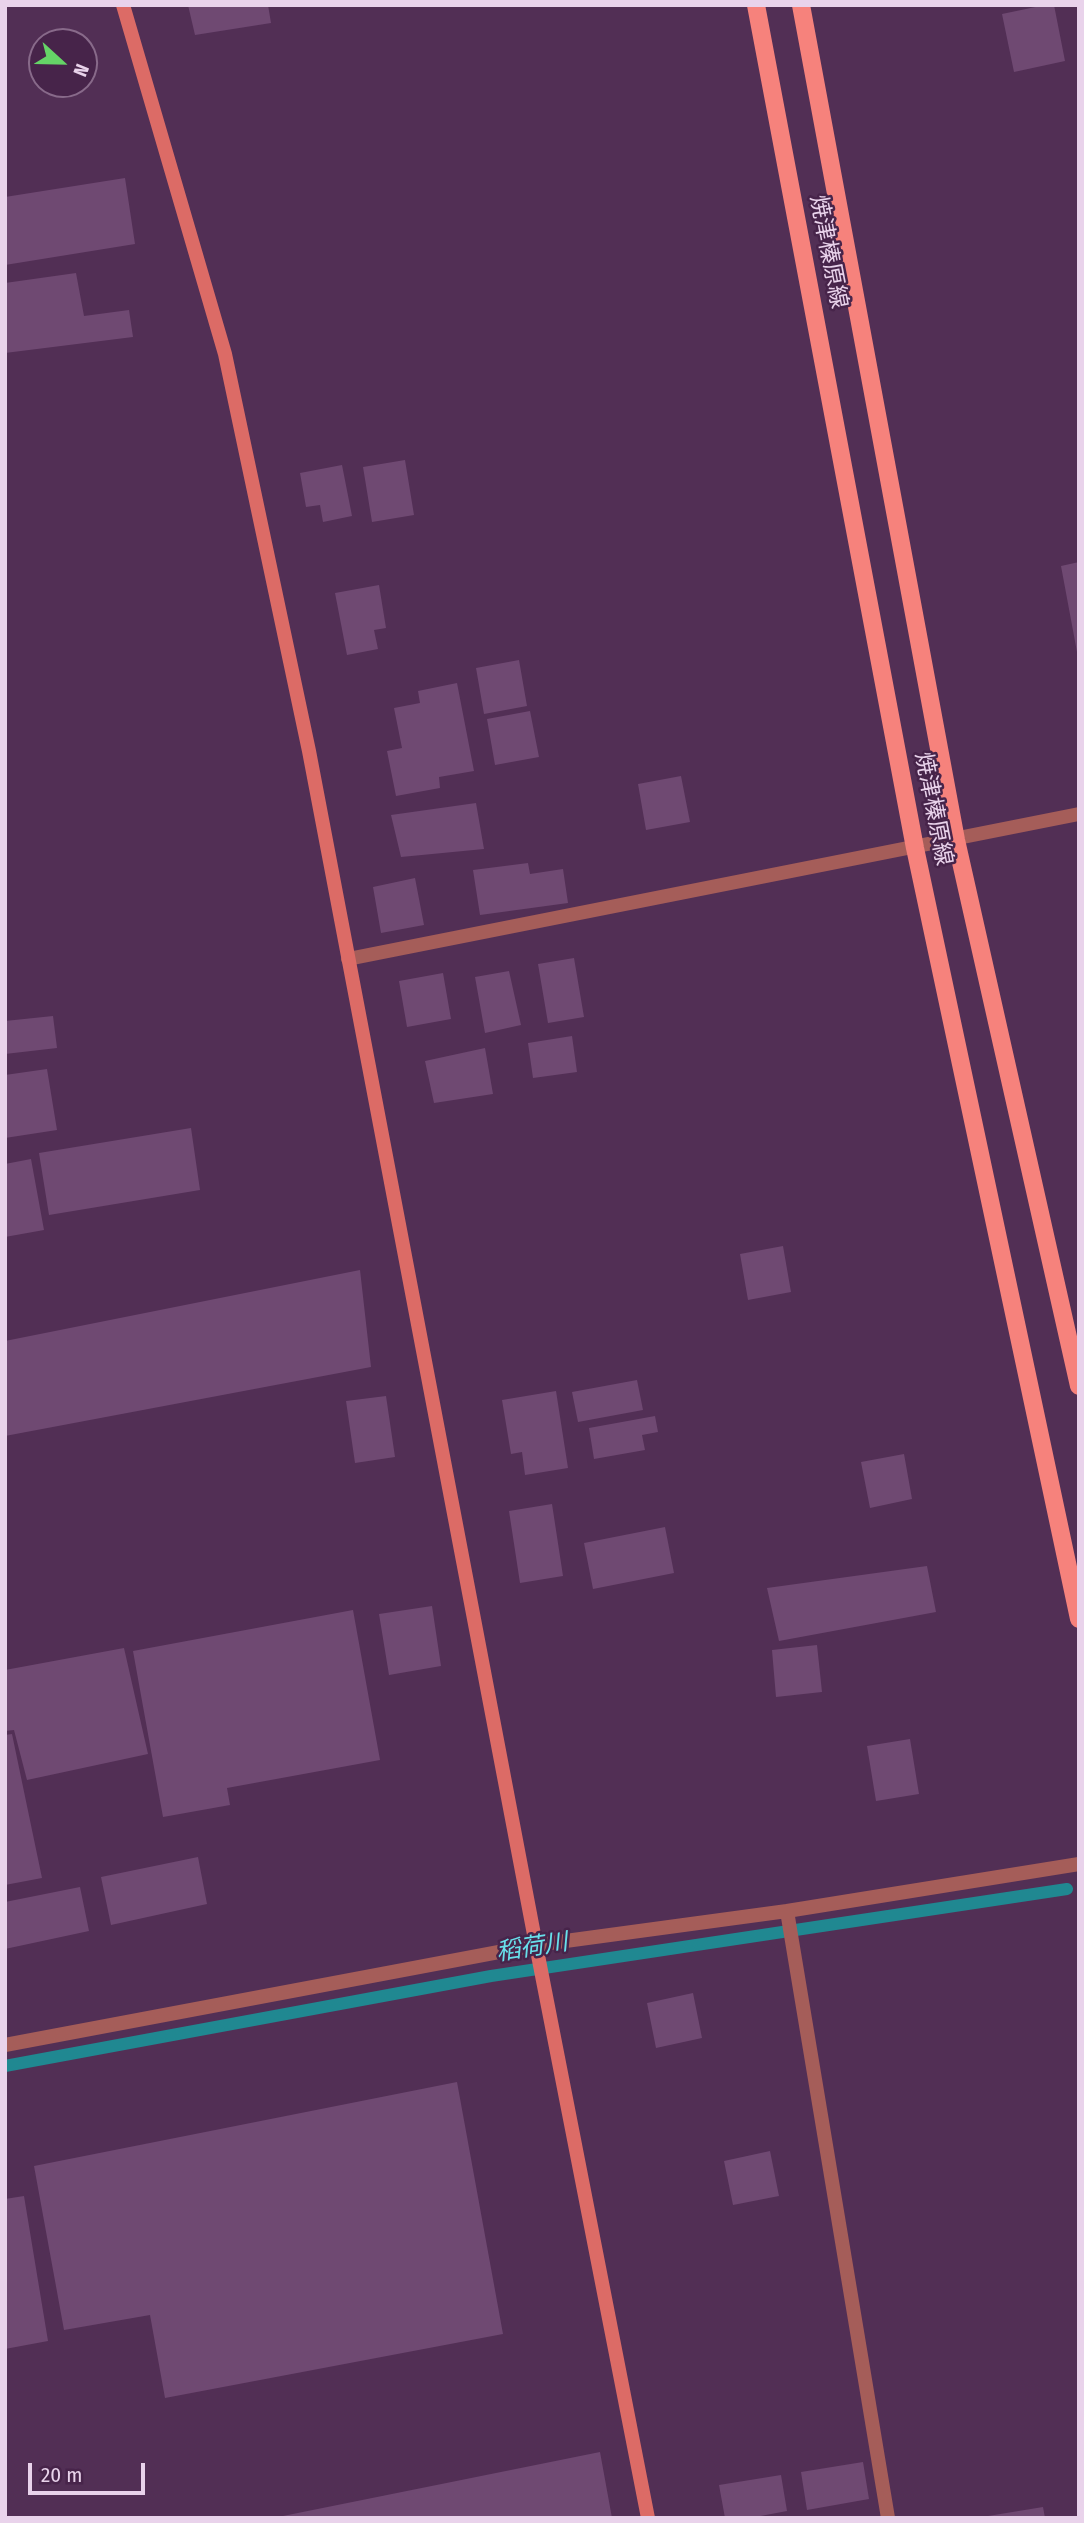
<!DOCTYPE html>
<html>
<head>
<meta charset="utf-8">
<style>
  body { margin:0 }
  #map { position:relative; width:1084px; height:2523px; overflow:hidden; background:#522f55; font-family:"Fira Sans Condensed",sans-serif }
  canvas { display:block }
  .frame { position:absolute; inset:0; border:7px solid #e9d3eb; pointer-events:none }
  .north { position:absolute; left:28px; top:28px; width:70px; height:70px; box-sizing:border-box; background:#47244a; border:2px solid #886a8a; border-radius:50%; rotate:112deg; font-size:19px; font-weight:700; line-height:28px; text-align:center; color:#e9d3eb }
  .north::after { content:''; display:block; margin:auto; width:24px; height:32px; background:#65d467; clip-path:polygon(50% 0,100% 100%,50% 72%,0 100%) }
  .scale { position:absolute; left:28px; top:2463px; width:117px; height:32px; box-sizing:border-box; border:4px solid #e9d3eb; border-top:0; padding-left:9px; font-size:21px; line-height:24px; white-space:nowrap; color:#e9d3eb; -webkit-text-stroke:5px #47244a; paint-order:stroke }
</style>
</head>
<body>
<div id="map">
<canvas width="1084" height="2523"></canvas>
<div class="frame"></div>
<div class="north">N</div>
<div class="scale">20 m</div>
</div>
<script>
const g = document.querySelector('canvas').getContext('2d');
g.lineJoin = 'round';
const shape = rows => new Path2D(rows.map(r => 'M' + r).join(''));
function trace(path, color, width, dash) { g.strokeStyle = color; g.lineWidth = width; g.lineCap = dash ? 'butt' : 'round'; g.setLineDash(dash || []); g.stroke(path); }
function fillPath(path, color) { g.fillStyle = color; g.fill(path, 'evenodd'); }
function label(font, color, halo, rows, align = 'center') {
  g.font = font + ' "Fira Sans Condensed","Noto Sans JP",sans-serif'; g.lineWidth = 5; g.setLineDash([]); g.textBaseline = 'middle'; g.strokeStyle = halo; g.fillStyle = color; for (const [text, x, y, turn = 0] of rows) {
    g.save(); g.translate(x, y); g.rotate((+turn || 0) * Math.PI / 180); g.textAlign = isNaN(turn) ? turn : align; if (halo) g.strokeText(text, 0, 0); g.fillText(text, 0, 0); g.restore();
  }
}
const stream = shape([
  [5,2066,491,1976,1067,1889]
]);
const building = shape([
  [188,5,268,5,271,23,195,35],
  [1045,5,1054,5,1065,61,1014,72,1002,14],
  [125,178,135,244,5,265,5,197],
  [76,273,84,316,129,310,133,337,5,353,5,283],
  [405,460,414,515,372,522,363,467],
  [342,465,352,516,323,522,320,505,306,507,300,473],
  [1079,562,1079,652,1077,652,1061,566],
  [379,585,386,628,374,630,378,649,347,655,335,593],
  [519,660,527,706,484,714,476,668],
  [457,683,474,771,439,777,440,788,396,796,387,751,402,748,394,708,420,703,418,691],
  [530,711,539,757,495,765,487,719],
  [681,776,690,822,646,830,638,784],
  [476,803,484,849,401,857,391,815],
  [528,863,530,874,563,869,568,903,480,915,473,870],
  [415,878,424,925,381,933,373,887],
  [574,958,584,1017,548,1023,538,964],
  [509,971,521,1025,485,1033,475,977],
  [443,973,451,1019,407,1027,399,981],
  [53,1016,57,1048,5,1054,5,1021],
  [572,1036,577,1072,533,1078,528,1043],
  [485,1048,493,1094,434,1103,425,1061],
  [47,1069,57,1130,5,1138,5,1075],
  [191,1128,200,1190,49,1215,39,1153],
  [31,1159,44,1230,5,1237,5,1164],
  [783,1246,791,1292,748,1300,740,1254],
  [360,1270,371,1367,5,1436,5,1341],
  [637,1380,643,1410,578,1422,572,1392],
  [556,1391,568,1468,525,1475,522,1452,511,1454,502,1400],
  [386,1396,395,1457,355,1463,346,1401],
  [655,1416,658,1432,642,1435,645,1450,594,1459,589,1428],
  [904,1454,912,1499,870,1508,861,1462],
  [552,1504,563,1576,520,1583,509,1511],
  [665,1527,674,1573,593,1589,584,1543],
  [927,1566,936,1612,779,1641,767,1588],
  [432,1606,441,1666,389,1675,379,1614],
  [353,1610,380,1760,227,1788,230,1805,163,1817,133,1651],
  [817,1645,822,1692,776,1697,772,1650],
  [124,1648,148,1754,27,1780,14,1730,5,1731,5,1670],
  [12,1734,42,1878,5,1885,5,1735],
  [910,1739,919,1794,876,1801,867,1746],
  [198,1857,207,1904,111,1925,101,1877],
  [80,1887,89,1931,5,1949,5,1902],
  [693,1993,702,2038,656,2048,647,2003],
  [457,2082,503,2334,165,2398,150,2315,64,2330,34,2166],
  [770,2151,779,2196,733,2205,724,2161],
  [24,2196,48,2341,5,2349,5,2199],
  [600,2452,612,2518,279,2518,278,2517],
  [863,2462,869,2499,807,2510,801,2472],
  [781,2475,787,2511,750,2518,725,2518,719,2485],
  [1043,2507,1045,2518,988,2518,988,2516]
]);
const street = shape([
  [348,959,1079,814],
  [787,1911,888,2518],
  [5,2045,536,1945,787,1911,1079,1864]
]);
const secondary = shape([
  [123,5,225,354,309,751,536,1945,648,2518]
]);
const primary = shape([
  [756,5,915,848,1079,1619],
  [801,5,956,840,1079,1386]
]);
const streetNames = [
  ["焼津榛原線",828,252,79],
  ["焼津榛原線",933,809,79]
];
const waterNames = [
  ["稻荷川",532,1948,-9]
];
trace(stream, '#208891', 12);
fillPath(building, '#6f4972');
trace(street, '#a55d59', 14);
trace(secondary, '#dc6b66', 14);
trace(primary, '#f6827c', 18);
label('23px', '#e9d3eb', '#47244a', streetNames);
label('italic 24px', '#68e0eb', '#47244a', waterNames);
</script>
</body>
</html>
